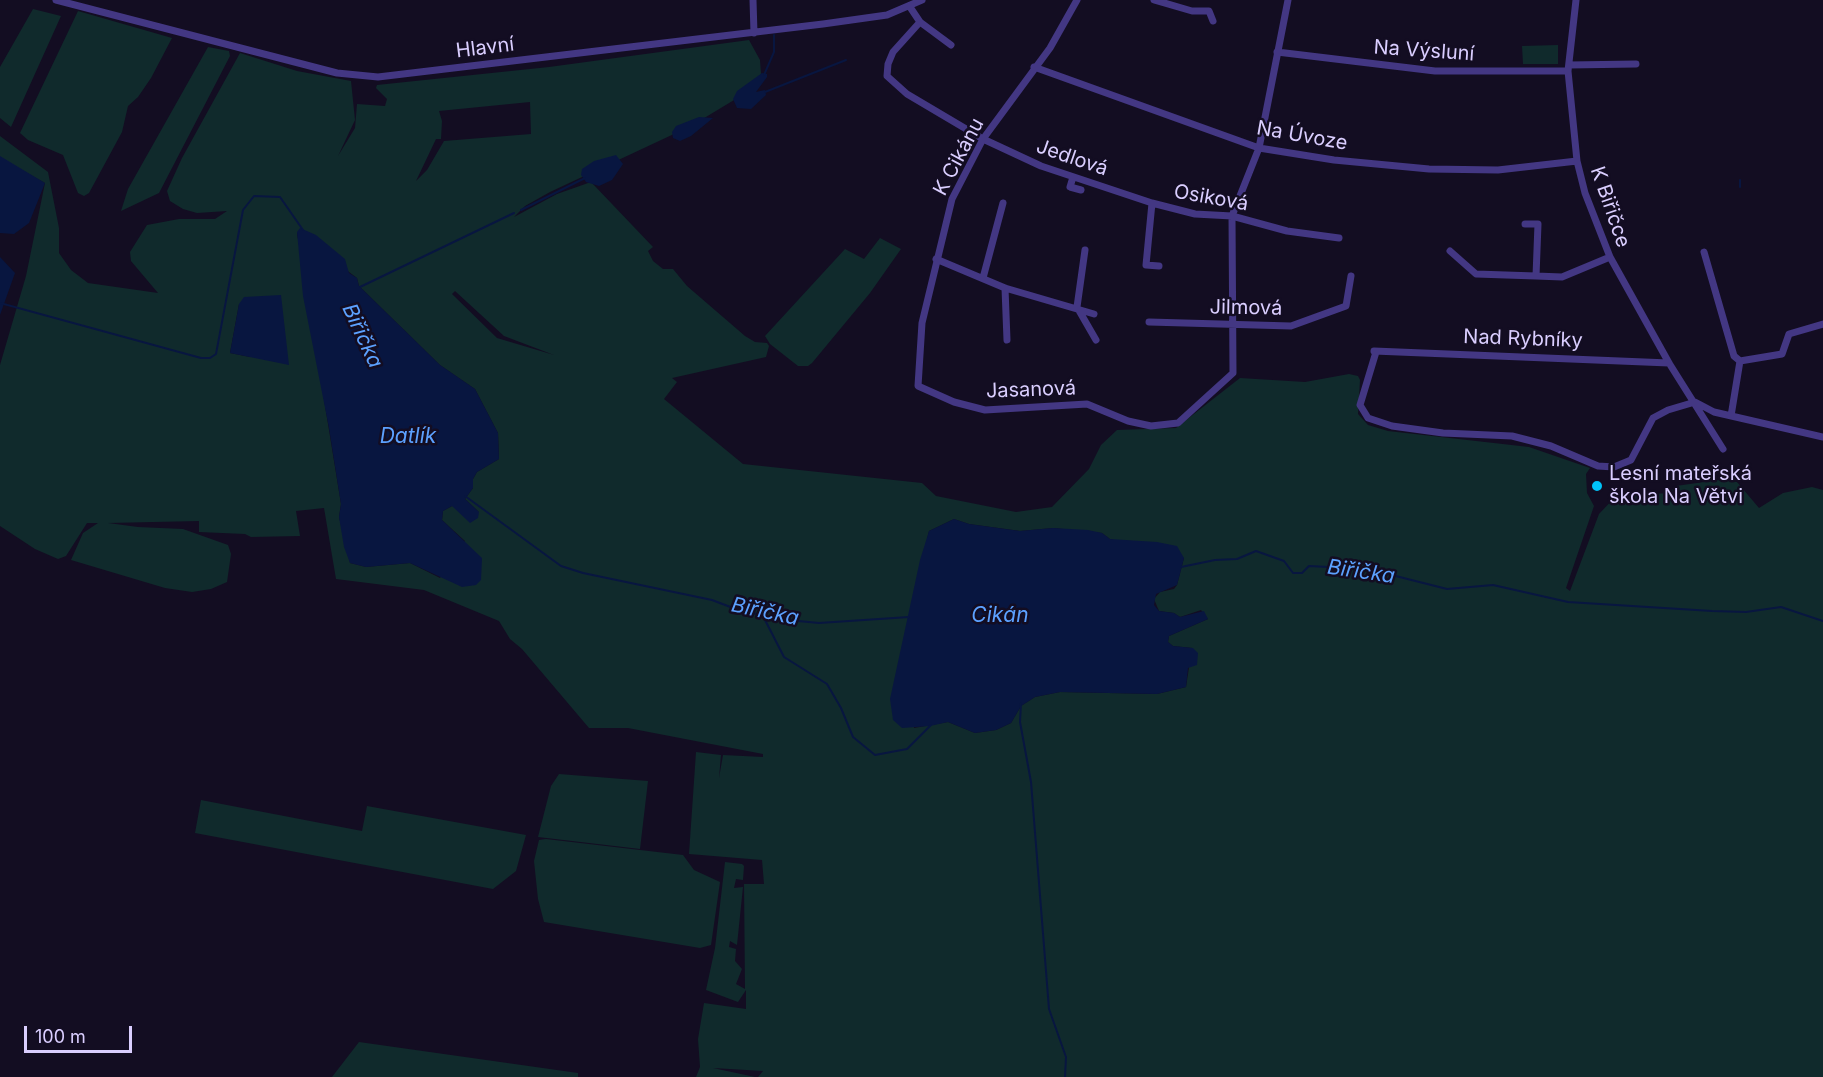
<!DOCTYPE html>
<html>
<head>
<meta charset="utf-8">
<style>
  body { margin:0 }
  #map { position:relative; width:1823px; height:1077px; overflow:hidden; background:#130d22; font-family:Inter,sans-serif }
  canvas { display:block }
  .scale { position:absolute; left:24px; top:1026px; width:108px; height:27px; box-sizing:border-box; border:3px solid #daceff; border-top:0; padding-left:8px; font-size:18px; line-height:21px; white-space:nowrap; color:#daceff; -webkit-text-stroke:4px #130d22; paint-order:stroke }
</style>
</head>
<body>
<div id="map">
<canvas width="1823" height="1077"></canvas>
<div class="scale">100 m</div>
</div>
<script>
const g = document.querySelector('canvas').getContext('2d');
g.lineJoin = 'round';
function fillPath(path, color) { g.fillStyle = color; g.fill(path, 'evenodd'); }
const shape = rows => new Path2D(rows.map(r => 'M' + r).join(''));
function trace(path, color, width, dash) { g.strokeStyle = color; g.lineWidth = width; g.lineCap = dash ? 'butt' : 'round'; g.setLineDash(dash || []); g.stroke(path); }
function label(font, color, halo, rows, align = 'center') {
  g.font = font + ' Inter,sans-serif'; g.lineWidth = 5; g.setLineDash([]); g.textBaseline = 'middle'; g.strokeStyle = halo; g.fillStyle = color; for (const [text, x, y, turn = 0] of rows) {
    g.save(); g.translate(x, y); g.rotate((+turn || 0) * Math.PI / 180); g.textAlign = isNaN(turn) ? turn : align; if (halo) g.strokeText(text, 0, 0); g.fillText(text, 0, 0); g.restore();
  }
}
const green = shape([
  [33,9,61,16,11,127,0,118,0,67],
  [78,11,172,38,151,78,138,97,128,106,122,132,89,193,84,196,78,193,63,155,28,140,20,133],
  [749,40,760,60,761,74,749,91,691,126,550,192,525,206,514,217,557,194,591,182,653,247,648,251,653,261,663,269,673,269,687,286,745,336,755,342,767,343,769,346,766,357,672,378,677,382,664,399,743,464,922,483,936,496,1016,512,1052,507,1089,469,1101,445,1117,430,1176,428,1240,378,1305,382,1349,374,1358,376,1360,380,1358,414,1368,425,1388,431,1529,447,1590,468,1586,474,1587,493,1594,506,1566,588,1570,591,1599,514,1616,496,1669,493,1676,486,1718,480,1737,482,1759,508,1783,493,1812,487,1823,490,1823,1077,758,1077,763,1071,713,1068,755,1077,696,1077,700,1067,698,1039,704,1003,746,1009,746,990,738,1002,706,990,715,948,725,862,742,864,744,866,743,880,736,879,734,888,743,887,737,945,730,941,729,947,736,949,735,961,742,969,736,984,745,989,744,884,764,884,762,860,689,854,696,752,721,755,719,778,723,755,763,757,763,754,628,728,589,728,522,649,510,639,499,621,424,590,336,579,324,508,296,511,300,536,251,537,245,534,199,532,199,521,108,523,138,527,183,529,228,545,231,554,227,582,211,589,192,592,165,588,71,560,83,533,98,523,87,523,66,556,58,559,35,549,0,526,0,365,26,276,45,183,0,158,0,136,48,172,59,228,59,253,71,270,88,283,158,293,131,261,130,252,147,225,179,219,215,219,227,211,197,213,183,209,170,201,167,191,182,158,240,53,297,71,351,81,355,120,338,156,355,128,357,104,385,106,387,99,376,88,377,85,549,67],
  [530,102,531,134,444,141,427,170,416,181,436,139,441,139,442,121,439,111],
  [297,233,357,278,359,286,440,365,475,389,498,433,499,459,477,472,473,479,473,488,465,499,479,512,452,506,443,511,442,520,465,541,440,578,410,563,366,567,350,563,339,517,341,504],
  [455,291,504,336,554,355,497,338,452,294],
  [239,304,250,357,230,353],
  [954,519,969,524,1020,531,1053,528,1102,533,1110,539,1184,558,1177,585,1174,589,1160,592,1154,599,1159,611,1174,613,1180,617,1201,610,1208,619,1169,636,1168,642,1173,646,1192,648,1186,687,1157,694,1060,692,1035,697,1021,706,1011,723,996,730,975,733,948,722,914,728,909,617,929,531],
  [1558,45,1558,64,1523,64,1522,46],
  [208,47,229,51,230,56,159,193,121,211,128,189],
  [880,238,901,249,870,293,812,363,808,366,798,366,770,344,765,336,845,249,864,259],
  [559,774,648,781,640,849,538,837,551,786],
  [201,800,362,831,367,806,526,835,516,871,493,889,195,833],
  [546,839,683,855,694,870,720,882,711,945,700,948,544,922,538,899,534,861,539,840],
  [359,1042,578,1073,578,1077,332,1077]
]);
const water = shape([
  [762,73,767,74,767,77,756,92,765,90,766,95,751,109,737,108,733,99,737,91],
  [699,117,713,118,691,136,680,141,673,138,672,132,676,126],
  [616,155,623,164,612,180,599,186,586,182,581,175,582,169,594,161],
  [0,156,45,183,29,223,14,234,0,233],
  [300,228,316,235,345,259,349,273,357,278,359,286,440,365,475,389,498,433,499,459,477,472,473,479,473,488,465,499,479,512,478,518,470,523,452,506,443,511,442,520,482,558,481,580,476,585,462,587,410,563,366,567,350,563,344,547,339,517,341,504,329,428,303,296,297,232],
  [0,257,15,273,0,315],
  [281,295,289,365,230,353,239,304,244,297],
  [954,519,969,524,1020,531,1053,528,1088,530,1102,533,1110,539,1157,542,1177,546,1184,558,1177,585,1156,594,1154,605,1159,611,1174,613,1180,617,1204,611,1208,619,1169,636,1168,642,1173,646,1193,648,1198,653,1197,665,1188,668,1186,687,1157,694,1060,692,1035,697,1021,706,1011,723,996,730,975,733,948,722,930,726,902,728,893,720,890,699,920,560,929,531]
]);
const stream = shape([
  [764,75,774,52,774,35],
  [765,92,846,60],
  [1740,180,1740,187],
  [521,210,585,178],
  [360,287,514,213],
  [0,303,201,358,210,358,216,354,243,210,254,196,280,197,303,230],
  [465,496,561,566,583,573,712,600,741,611,788,620,819,623,909,617],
  [1181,567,1215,560,1237,559,1256,551,1284,561,1293,573,1302,573,1309,566,1368,569,1447,589,1493,585,1568,602,1712,611,1746,612,1781,607,1823,621],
  [764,618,784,657,827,684,841,708,853,737,875,755,907,749,931,725],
  [1021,703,1020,722,1031,782,1049,1009,1066,1057,1065,1077]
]);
const street = shape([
  [56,0,337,73,378,77,823,24,887,15,922,0],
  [753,0,754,33],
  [1077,0,1050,48,983,139,952,199,922,323,918,386,954,402,985,410,1087,404,1128,421,1151,426,1178,423,1233,373,1232,216,1259,148,1288,0],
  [1154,0,1192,11,1209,11,1213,21],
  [1576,0,1568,71,1577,161,1585,193,1610,257,1669,363,1723,449],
  [910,7,920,22,893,52,888,64,887,76,907,94,983,139,1041,166,1152,203,1195,214,1232,216,1287,231,1339,238],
  [920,22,951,45],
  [1277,52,1435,71,1568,71],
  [1569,65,1636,64],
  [1034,67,1259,148,1334,160,1429,169,1498,170,1577,161],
  [1073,177,1070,187,1081,190],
  [1152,203,1146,265,1159,266],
  [1525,224,1538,224,1536,276],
  [1450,251,1476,274,1536,276,1562,277,1610,257],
  [1704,252,1734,356,1740,361,1731,416],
  [936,259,1005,288,1094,314],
  [983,278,1003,203],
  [1005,288,1007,340],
  [1077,307,1085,250],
  [1077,307,1096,340],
  [1149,322,1291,326,1346,306,1351,276],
  [1374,351,1669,363],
  [1376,352,1360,405,1368,418,1392,426,1443,433,1512,436,1551,446,1598,466,1614,467,1631,460,1653,418,1668,410,1695,402,1714,412,1823,437],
  [1740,361,1782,354,1789,334,1823,324]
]);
const markers = [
  [1597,486,6,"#00c3f9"]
];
const streetNames = [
  ["Hlavní",485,48,-7],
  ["Na Výsluní",1424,51,4],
  ["Na Úvoze",1302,136,10],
  ["K Cikánu",959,157,-62],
  ["Jedlová",1072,158,19],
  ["Osiková",1211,198,10],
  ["K Biřičce",1610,207,71],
  ["Jilmová",1246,308,1],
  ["Nad Rybníky",1523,339,2],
  ["Jasanová",1031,390,-2]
];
const poiNames = [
  ["Lesní mateřská",1609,474],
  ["škola Na Větvi",1609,497]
];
const waterNames = [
  ["Biřička",362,336,65],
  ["Datlík",408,437],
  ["Biřička",1361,572,8],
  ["Biřička",765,612,12],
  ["Cikán",1000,616]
];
fillPath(green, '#102a2c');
fillPath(water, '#081640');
trace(stream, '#081640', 2);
trace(street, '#433783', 7);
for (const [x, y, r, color] of markers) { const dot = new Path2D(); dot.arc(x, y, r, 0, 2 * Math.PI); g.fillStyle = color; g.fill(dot); trace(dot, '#130d22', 2); }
label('20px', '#daceff', '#130d22', streetNames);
label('20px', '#daceff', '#130d22', poiNames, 'left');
label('italic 21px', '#5ca1ff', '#130d22', waterNames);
</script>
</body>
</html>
